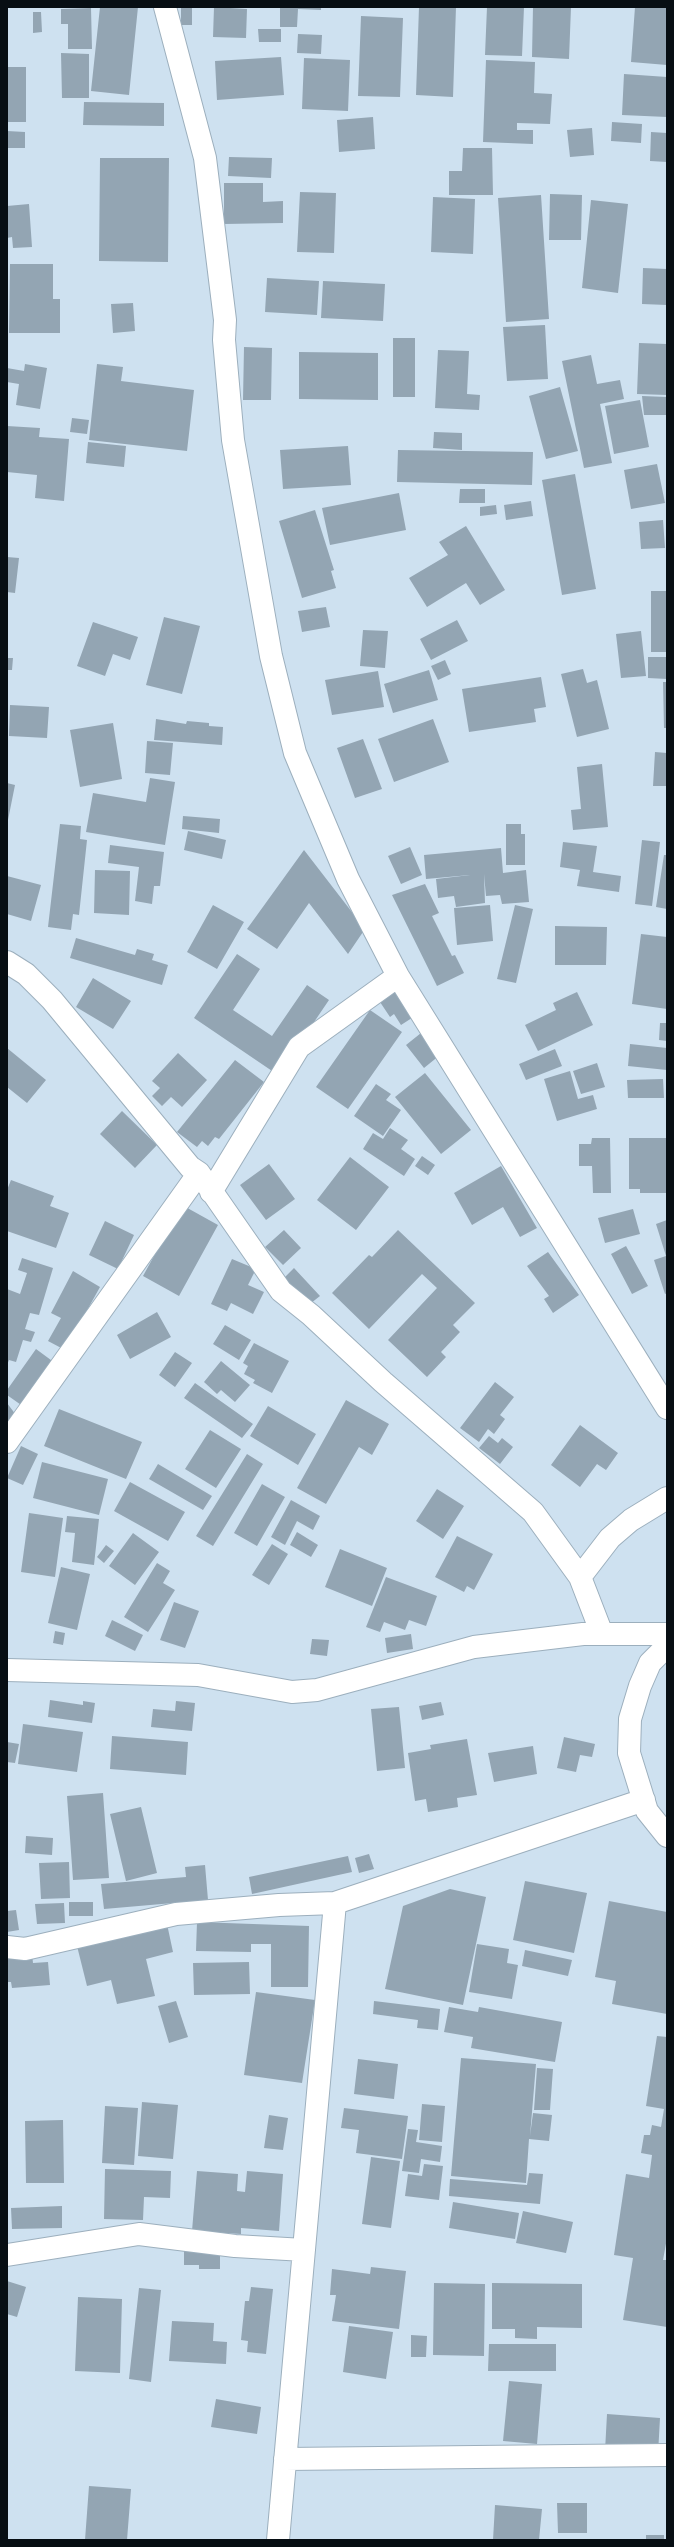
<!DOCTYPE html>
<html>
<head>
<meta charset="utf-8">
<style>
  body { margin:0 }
  #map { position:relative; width:674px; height:2547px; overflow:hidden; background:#cee1f0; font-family:Merriweather,serif }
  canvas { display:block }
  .frame { position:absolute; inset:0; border:8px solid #070e13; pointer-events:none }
</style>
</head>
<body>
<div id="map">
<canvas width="674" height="2547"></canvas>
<div class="frame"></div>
</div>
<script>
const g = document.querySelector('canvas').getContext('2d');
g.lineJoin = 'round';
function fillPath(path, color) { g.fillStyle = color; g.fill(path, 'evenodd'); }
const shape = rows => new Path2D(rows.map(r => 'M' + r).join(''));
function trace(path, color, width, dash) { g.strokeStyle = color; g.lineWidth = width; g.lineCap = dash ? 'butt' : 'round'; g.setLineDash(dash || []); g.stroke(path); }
const building = shape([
  [100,7,138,7,129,95,91,91],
  [181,7,192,7,192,25,181,25],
  [214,7,247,9,246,38,213,37],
  [280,7,321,7,321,10,298,9,297,27,280,27],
  [419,7,456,7,453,97,416,95],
  [487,7,524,7,522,56,485,55],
  [533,7,571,7,569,59,532,57],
  [635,7,667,7,667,65,631,62],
  [91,8,92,49,68,49,68,24,61,24,61,9],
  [33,12,41,12,42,32,33,33],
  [361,16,403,18,400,97,358,96],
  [258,29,281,29,281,42,259,42],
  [298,34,322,35,321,54,297,53],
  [61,53,89,54,89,98,62,98],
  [281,57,284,95,217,100,215,61],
  [304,58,350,60,348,111,302,109],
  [486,60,535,62,534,93,552,94,550,124,517,123,517,130,533,130,533,144,483,142],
  [7,67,26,67,26,122,7,122],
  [624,74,667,77,667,117,622,115],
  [84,102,164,103,164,126,83,125],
  [373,117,375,149,339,152,337,120],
  [612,122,642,124,641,143,611,141],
  [592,128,594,155,570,157,567,130],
  [7,131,25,132,25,148,7,148],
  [651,132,667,133,667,162,650,161],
  [463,148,492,148,493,195,449,195,449,171,462,171],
  [229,157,272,158,271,178,228,176],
  [100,158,169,158,168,262,99,261],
  [224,183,263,183,263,202,283,201,283,223,224,224],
  [300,192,336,193,334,253,297,252],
  [550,194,582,195,581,240,549,240],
  [541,195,549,319,506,322,498,198],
  [433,197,475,199,473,254,431,252],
  [591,200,628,204,618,293,582,288],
  [29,204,32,247,13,248,12,237,7,238,7,206],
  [10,264,53,264,53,299,60,299,60,333,9,333],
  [643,268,667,269,667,305,642,304],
  [267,278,319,281,317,315,265,312],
  [323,281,385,284,383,321,321,318],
  [133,303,135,331,113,333,111,304],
  [545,325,548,379,507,381,503,327],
  [393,338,415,338,415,397,393,397],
  [639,343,667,344,667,395,637,394],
  [244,347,272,348,271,400,243,400],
  [438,350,469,351,467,394,480,395,479,410,435,408],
  [299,352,378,353,378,400,299,399],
  [591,355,597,384,620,380,624,399,600,404,612,463,584,468,562,361],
  [25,364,47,368,40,409,16,405,19,384,7,382,7,368,24,371],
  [97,364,123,367,121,381,194,390,187,451,89,440],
  [560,387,578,451,546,459,529,396],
  [642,396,667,397,667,415,644,415],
  [640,400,649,447,614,454,605,406],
  [72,418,89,420,87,434,70,432],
  [7,426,40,428,39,437,69,439,64,501,35,498,37,475,7,472],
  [434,432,462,433,462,450,433,448],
  [88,442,126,446,124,467,86,463],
  [348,446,351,485,283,489,280,450],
  [398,450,533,452,532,485,397,482],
  [657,464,665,503,631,509,624,470],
  [575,474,596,589,562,595,542,480],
  [460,489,485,489,485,503,459,503],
  [399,493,406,530,330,545,322,508],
  [531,501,533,516,506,520,504,505],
  [496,505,497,514,480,516,480,507],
  [315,510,334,570,331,571,336,588,302,598,279,521],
  [663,520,665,548,641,549,639,522],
  [466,526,505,590,480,605,466,583,427,607,409,578,448,555,439,542],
  [7,557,19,558,15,593,7,592],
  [651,591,667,591,667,652,651,652],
  [326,607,330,627,302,632,298,611],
  [164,617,200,626,182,694,146,685],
  [457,620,468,641,431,660,420,639],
  [93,622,138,637,130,660,113,654,105,676,77,666],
  [363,630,388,631,385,668,360,666],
  [641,631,646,676,621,678,616,634],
  [648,657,667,657,667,679,648,678],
  [7,658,13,658,12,670,7,670],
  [445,660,451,674,438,680,431,666],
  [583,669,587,683,597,680,609,729,577,737,561,674],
  [429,670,438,700,393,713,384,684],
  [378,671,384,707,332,715,325,680],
  [541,677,546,707,534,709,536,722,469,732,462,689],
  [663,682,667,682,667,728,664,728],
  [10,705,49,707,47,738,9,736],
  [156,719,186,724,187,721,209,723,209,726,223,727,222,745,154,740],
  [433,719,449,762,394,782,378,739],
  [113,723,122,779,80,787,70,730],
  [363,739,382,789,355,798,337,748],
  [147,741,173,743,170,775,145,773],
  [655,752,667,753,667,786,653,786],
  [602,764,608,827,573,830,571,810,581,809,577,767],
  [150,778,175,782,165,845,86,832,93,793,146,802],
  [7,783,15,785,8,820,7,820],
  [183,816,220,819,219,833,182,829],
  [60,824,81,826,80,839,87,840,79,915,73,914,71,930,48,927],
  [506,824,521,824,521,834,525,834,525,865,506,865],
  [188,831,226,840,222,859,184,850],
  [642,840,660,842,652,906,635,904],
  [563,842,597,846,593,872,621,876,619,892,577,886,580,870,560,867],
  [110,845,164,852,160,886,154,886,152,904,135,901,139,867,108,863],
  [410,847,422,875,401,884,388,856],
  [501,848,503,873,526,870,529,902,502,904,500,895,486,896,484,874,485,903,456,907,454,896,438,898,436,879,470,875,426,879,424,855],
  [304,850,365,929,348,954,309,903,277,949,247,929],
  [664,855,667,855,667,909,656,907],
  [95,870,130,871,129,915,94,913],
  [7,876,41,885,31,921,7,914],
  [425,884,439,913,432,916,452,956,455,955,464,973,437,986,392,895],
  [213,905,244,922,217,969,187,952],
  [490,905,493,941,457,945,454,908],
  [515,905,533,909,516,983,497,979],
  [555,926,607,927,606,965,555,965],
  [641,934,667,937,667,1009,632,1004],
  [76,938,135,955,137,949,154,954,152,960,168,965,162,985,70,958],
  [237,954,260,969,233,1010,272,1036,307,985,329,1000,278,1075,194,1018],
  [93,978,131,1001,113,1029,76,1007],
  [397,988,415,1016,401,1025,394,1014,390,1017,378,999],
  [577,992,593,1025,538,1051,525,1025,556,1010,553,1003],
  [370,1010,402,1032,348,1109,316,1087],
  [660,1023,667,1023,667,1041,659,1040],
  [421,1033,440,1055,424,1068,406,1045],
  [630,1044,667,1048,667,1070,628,1066],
  [7,1048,46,1080,27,1103,7,1087],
  [555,1049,562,1066,526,1080,519,1064],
  [178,1053,207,1080,182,1107,171,1097,162,1106,152,1096,160,1088,152,1081],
  [235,1060,264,1082,219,1139,215,1137,208,1146,202,1141,197,1147,177,1132],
  [597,1063,605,1087,581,1094,573,1071],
  [570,1071,578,1099,593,1095,597,1109,557,1121,544,1079],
  [425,1073,471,1130,441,1154,395,1097],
  [663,1079,664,1098,628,1098,627,1080],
  [376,1084,391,1094,386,1100,401,1110,383,1136,354,1116],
  [122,1111,157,1145,135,1168,100,1134],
  [390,1128,408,1140,401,1149,415,1159,404,1176,363,1149,373,1133,383,1139],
  [592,1138,610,1138,611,1193,593,1193,592,1166,579,1166,579,1144,591,1144],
  [629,1138,667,1138,667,1193,640,1193,640,1189,629,1189],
  [422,1156,435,1165,428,1175,415,1166],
  [350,1157,389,1187,356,1230,317,1200],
  [269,1164,295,1199,266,1220,240,1185],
  [501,1166,537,1228,520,1237,503,1207,472,1225,454,1193],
  [11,1180,54,1196,50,1206,69,1213,56,1248,7,1231,7,1190],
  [182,1205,218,1225,179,1296,143,1276],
  [633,1209,640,1234,605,1243,598,1218],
  [667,1220,667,1293,665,1294,654,1260,666,1256,656,1224],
  [105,1221,134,1235,118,1269,89,1255],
  [284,1230,301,1248,283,1265,265,1247],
  [398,1230,475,1303,453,1325,460,1332,441,1352,446,1357,427,1377,388,1340,437,1288,422,1274,369,1329,332,1293,369,1255,372,1257],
  [626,1246,648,1286,632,1294,611,1254],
  [548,1252,579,1295,553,1313,544,1299,549,1296,527,1266],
  [22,1258,53,1268,39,1315,30,1313,25,1329,35,1332,31,1342,23,1340,16,1362,9,1360,7,1365,7,1289,20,1294,27,1273,18,1270],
  [232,1259,256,1269,248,1285,264,1292,253,1314,231,1303,227,1311,211,1304],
  [294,1268,320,1296,306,1307,282,1280],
  [73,1271,100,1287,65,1350,48,1341,61,1318,51,1313],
  [157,1312,171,1337,130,1359,117,1335],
  [225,1325,251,1340,239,1360,213,1344],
  [254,1343,289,1361,272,1393,253,1383,255,1380,244,1374,248,1366,243,1363],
  [36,1349,55,1363,24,1407,7,1395,7,1390],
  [175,1352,192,1363,175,1387,159,1375],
  [221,1361,250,1385,235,1402,221,1390,217,1394,204,1382],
  [495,1382,514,1397,500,1415,505,1419,494,1434,488,1429,479,1442,460,1428],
  [195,1383,253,1424,242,1438,184,1398],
  [346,1400,389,1424,372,1455,359,1447,326,1504,297,1488],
  [7,1403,16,1415,7,1422],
  [268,1406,316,1434,298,1465,250,1436],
  [59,1409,142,1442,126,1479,44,1446],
  [580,1425,618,1453,606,1470,597,1464,580,1487,551,1465],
  [210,1430,241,1449,216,1488,185,1469],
  [489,1436,498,1443,502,1438,513,1447,500,1464,479,1448],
  [21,1446,38,1454,23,1485,7,1478],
  [247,1454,263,1464,213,1546,196,1536],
  [42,1462,108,1479,99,1515,33,1498],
  [158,1464,212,1496,203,1510,149,1479],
  [130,1482,185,1512,168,1541,114,1511],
  [262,1484,285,1497,257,1546,234,1533],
  [437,1489,464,1506,443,1539,416,1521],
  [291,1500,320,1516,313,1530,297,1521,285,1545,271,1537],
  [29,1513,63,1518,55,1577,21,1572],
  [67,1516,99,1519,94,1565,72,1562,75,1533,65,1532],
  [297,1532,318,1545,311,1557,290,1545],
  [133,1533,159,1552,135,1585,109,1566],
  [457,1536,493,1554,474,1590,467,1586,464,1592,435,1577],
  [272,1544,288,1554,269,1585,252,1575],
  [106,1545,114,1551,104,1563,97,1557],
  [340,1549,387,1568,372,1606,325,1587],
  [157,1563,170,1571,163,1583,175,1590,148,1632,124,1617],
  [61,1567,90,1574,77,1630,48,1623],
  [386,1577,437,1596,426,1626,409,1620,405,1630,384,1622,380,1632,366,1627],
  [174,1602,199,1611,185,1648,160,1640],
  [112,1620,143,1635,135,1651,105,1636],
  [55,1631,65,1633,63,1645,53,1643],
  [411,1634,413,1649,387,1653,385,1638],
  [312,1639,329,1640,327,1656,310,1654],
  [50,1700,83,1705,83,1701,95,1703,92,1723,48,1717],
  [176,1701,195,1703,192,1731,151,1727,153,1709,175,1711],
  [441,1702,444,1715,422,1720,419,1706],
  [399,1707,405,1768,377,1771,371,1709],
  [23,1724,83,1732,77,1772,18,1764],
  [112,1736,188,1742,186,1775,110,1769],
  [564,1737,595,1744,592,1757,580,1755,576,1772,557,1768],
  [467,1739,477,1795,457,1798,458,1807,428,1812,426,1799,415,1801,408,1753,431,1749,430,1745],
  [7,1742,19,1744,15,1763,7,1762],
  [533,1746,537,1774,494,1782,488,1753],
  [103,1793,109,1878,73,1880,67,1796],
  [141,1807,157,1873,126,1881,110,1814],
  [26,1836,53,1838,52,1855,25,1853],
  [369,1854,374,1869,359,1873,355,1858],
  [348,1856,352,1872,252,1894,249,1877],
  [69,1862,70,1898,41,1899,39,1863],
  [205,1865,208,1900,104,1909,101,1884,186,1877,185,1867],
  [525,1881,587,1893,574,1953,513,1940],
  [450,1889,486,1897,463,2005,385,1989,403,1906],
  [609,1901,667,1912,667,2014,612,2004,616,1981,595,1977],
  [69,1902,93,1902,93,1916,69,1916],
  [64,1903,65,1923,37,1924,35,1904],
  [16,1910,19,1930,7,1932,7,1911],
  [197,1922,309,1926,308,1987,271,1987,271,1944,251,1944,251,1952,196,1951],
  [167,1924,173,1952,146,1959,155,1996,117,2004,111,1980,87,1986,77,1946],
  [477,1944,509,1949,507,1963,518,1965,512,1999,469,1992],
  [525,1950,572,1960,568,1976,522,1966],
  [32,1954,33,1963,48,1962,50,1985,12,1988,11,1982,7,1982,7,1956],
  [249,1962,250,1994,194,1995,193,1963],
  [256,1992,315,2000,302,2083,244,2075],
  [176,2001,188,2037,169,2043,158,2006],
  [374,2001,440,2009,438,2030,417,2028,418,2020,373,2014],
  [449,2007,478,2012,479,2007,562,2022,555,2062,471,2048,473,2037,444,2032],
  [657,2036,667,2037,667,2238,663,2260,667,2260,667,2327,623,2320,633,2258,614,2255,626,2174,649,2178,652,2155,641,2153,644,2135,650,2135,652,2125,661,2127,664,2109,646,2106],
  [461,2058,536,2064,530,2136,533,2113,552,2115,549,2141,529,2139,526,2183,451,2176],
  [358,2059,398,2064,394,2099,354,2094],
  [537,2068,553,2069,550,2110,534,2110],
  [142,2102,178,2105,173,2159,138,2156],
  [422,2104,445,2106,442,2142,419,2140],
  [105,2106,138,2108,134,2165,102,2163],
  [344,2108,408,2116,402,2159,356,2153,359,2130,341,2128],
  [269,2115,288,2118,283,2150,264,2148],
  [63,2120,64,2183,26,2183,25,2121],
  [408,2129,418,2130,416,2142,442,2146,440,2162,421,2159,419,2173,402,2171],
  [371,2157,400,2161,391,2228,362,2224],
  [424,2164,443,2166,439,2200,405,2196,408,2174,422,2176],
  [105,2169,171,2171,170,2198,144,2197,143,2220,104,2219],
  [197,2171,238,2174,237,2191,245,2192,247,2171,283,2174,279,2231,241,2228,241,2234,192,2231],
  [529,2173,543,2174,540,2204,449,2196,450,2179,527,2185],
  [453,2202,519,2213,515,2239,449,2228],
  [62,2206,62,2228,12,2229,11,2208],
  [523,2211,573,2222,566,2253,516,2243],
  [184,2248,220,2249,220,2269,199,2269,199,2265,184,2265],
  [371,2267,406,2271,399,2329,332,2321,336,2295,330,2295,332,2269,370,2274],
  [7,2281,26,2287,17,2317,7,2314],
  [434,2283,485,2284,484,2356,433,2355],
  [492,2283,582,2284,582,2328,537,2327,537,2339,515,2338,515,2329,492,2329],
  [251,2287,273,2289,266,2354,247,2352,248,2341,241,2340,245,2301,249,2301],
  [139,2288,161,2290,151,2382,129,2379],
  [78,2297,122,2299,120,2373,75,2371],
  [172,2321,214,2323,213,2341,227,2342,226,2364,169,2361],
  [349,2326,393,2332,386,2379,343,2372],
  [411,2335,427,2336,426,2357,411,2357],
  [489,2344,556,2344,556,2371,488,2371],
  [509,2381,542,2384,537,2444,503,2441],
  [216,2399,261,2407,257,2434,211,2427],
  [607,2414,660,2418,658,2454,605,2451],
  [89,2486,131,2489,127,2540,85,2540],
  [557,2503,587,2503,587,2533,558,2533],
  [495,2505,542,2509,539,2540,493,2540],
  [646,2535,664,2535,664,2540,646,2540]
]);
const minor = shape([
  [165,7,205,158,225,320,224,340,233,440,271,656,295,753,348,879,398,976,667,1408],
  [7,962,26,974,52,1000,190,1167,199,1173,281,1291,311,1315,383,1382,533,1512,580,1577,602,1634],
  [211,1192,299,1047,398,976],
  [7,1442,199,1173],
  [580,1577,610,1538,631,1520,667,1498],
  [667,1646,650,1663,640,1686,630,1719,629,1753,647,1811,667,1836],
  [7,1670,198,1675,292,1692,317,1690,474,1647,583,1634,667,1634],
  [7,1947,25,1949,176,1914,279,1905,335,1903],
  [7,2255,139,2234,235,2246,304,2250],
  [285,2459,667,2455],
  [278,2540,335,1903,644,1800]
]);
fillPath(building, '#93a5b3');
trace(minor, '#9cafbd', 24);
trace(minor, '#fff', 22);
</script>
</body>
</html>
